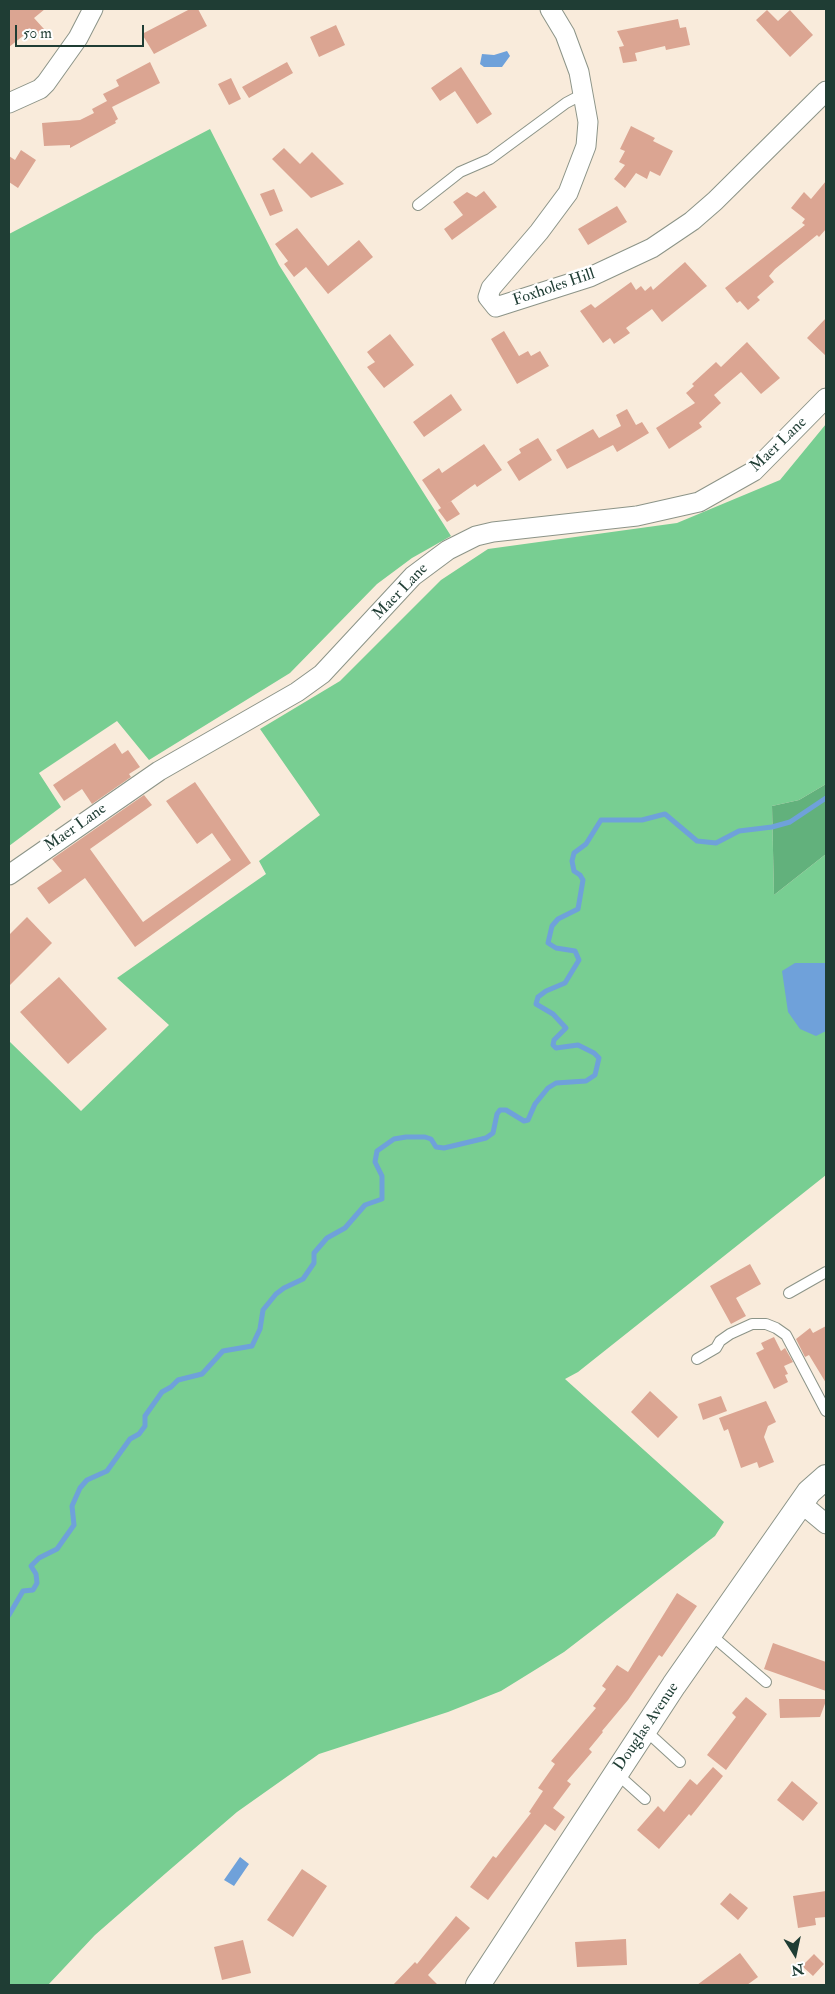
<!DOCTYPE html>
<html>
<head>
<meta charset="utf-8">
<style>
  body { margin:0 }
  #map { position:relative; width:835px; height:1994px; overflow:hidden; background:#f9ebdb; font-family:"IM FELL Double Pica",serif }
  canvas { display:block }
  .frame { position:absolute; inset:0; border:10px solid #1f3d34; pointer-events:none }
  .north { position:absolute; left:770px; top:1929px; width:50px; height:50px; -webkit-text-stroke:4px #fff; paint-order:stroke; rotate:170deg; font-size:14px; font-weight:700; line-height:20px; text-align:center; color:#1f3d34 }
  .north::after { content:''; display:block; margin:auto; width:18px; height:22px; background:#1f3d34; clip-path:polygon(50% 0,100% 100%,50% 72%,0 100%) }
  .scale { position:absolute; left:15px; top:25px; width:129px; height:22px; box-sizing:border-box; border:2px solid #1f3d34; border-top:0; padding-left:6px; font-size:15px; line-height:18px; white-space:nowrap; color:#1f3d34; -webkit-text-stroke:4px #fff; paint-order:stroke }
</style>
</head>
<body>
<div id="map">
<canvas width="835" height="1994"></canvas>
<div class="frame"></div>
<div class="north">N</div>
<div class="scale">50 m</div>
</div>
<script>
const g = document.querySelector('canvas').getContext('2d');
g.lineJoin = 'round';
function fillPath(path, color) { g.fillStyle = color; g.fill(path, 'evenodd'); }
const shape = rows => new Path2D(rows.map(r => 'M' + r).join(''));
function trace(path, color, width, dash) { g.strokeStyle = color; g.lineWidth = width; g.lineCap = dash ? 'butt' : 'round'; g.setLineDash(dash || []); g.stroke(path); }
function label(font, color, halo, rows, align = 'center') {
  g.font = font + ' "IM FELL Double Pica",serif'; g.lineWidth = 5; g.setLineDash([]); g.textBaseline = 'middle'; g.strokeStyle = halo; g.fillStyle = color; for (const [text, x, y, turn = 0] of rows) {
    g.save(); g.translate(x, y); g.rotate((+turn || 0) * Math.PI / 180); g.textAlign = isNaN(turn) ? turn : align; if (halo) g.strokeText(text, 0, 0); g.fillText(text, 0, 0); g.restore();
  }
}
const green = shape([
  [210,129,279,265,451,536,412,558,377,584,290,673,149,760,117,721,39,773,61,807,9,846,9,234],
  [826,424,826,784,799,800,772,806,774,895,826,854,826,1175,578,1372,565,1379,724,1522,715,1536,564,1652,501,1691,448,1712,319,1754,237,1812,166,1873,95,1935,48,1985,9,1985,9,1041,81,1111,169,1025,117,978,266,874,259,861,320,815,260,729,340,681,441,580,488,549,677,523,780,480]
]);
const forest = shape([
  [826,784,826,854,774,895,772,806,799,800]
]);
const water = shape([
  [507,51,510,56,502,67,484,67,480,64,482,54,494,55],
  [795,963,826,963,826,1031,816,1036,800,1029,788,1012,782,971],
  [240,1857,249,1864,234,1886,224,1880]
]);
const stream = shape([
  [9,1615,23,1591,33,1590,37,1583,36,1574,31,1566,39,1558,57,1549,74,1525,72,1506,80,1488,87,1480,107,1471,130,1439,139,1434,145,1426,145,1416,162,1392,171,1387,178,1380,202,1374,223,1351,252,1346,260,1329,263,1310,276,1294,284,1288,303,1279,314,1263,314,1253,327,1238,345,1228,365,1205,382,1199,382,1176,375,1162,377,1151,394,1139,406,1137,425,1137,431,1139,436,1147,444,1148,486,1138,493,1133,497,1114,500,1110,506,1110,524,1121,528,1120,535,1104,548,1088,556,1083,586,1081,595,1075,599,1058,594,1053,578,1045,556,1048,553,1045,554,1040,566,1028,553,1014,536,1004,538,997,546,991,565,983,579,960,575,951,556,948,548,943,552,926,558,919,578,909,583,880,580,875,574,871,572,861,574,853,586,844,601,820,642,820,665,814,697,841,716,843,739,831,772,827,790,822,826,798]
]);
const building = shape([
  [9,9,45,9,34,18,44,29,33,38,28,32,9,47],
  [190,9,198,9,207,26,154,54,142,34],
  [767,10,778,21,790,10,813,35,790,57,756,20],
  [678,19,680,28,686,27,690,45,666,50,665,46,635,53,637,61,623,63,619,47,624,46,617,31],
  [336,25,345,45,319,57,310,37],
  [150,62,160,83,112,107,118,119,115,121,116,123,70,148,70,145,44,146,42,123,80,120,94,113,92,109,107,101,103,94,119,86,116,80],
  [287,62,293,73,249,98,242,87],
  [461,67,492,114,477,124,455,91,440,101,431,88],
  [231,78,241,99,229,105,218,84],
  [631,126,655,138,653,141,673,151,660,176,650,171,647,179,636,173,625,188,614,179,625,165,619,162,625,151,620,149],
  [284,148,300,164,312,152,344,184,311,198,272,159],
  [21,150,36,160,18,188,9,182,9,156,15,160],
  [826,181,826,229,819,237,817,235,775,269,769,276,774,282,757,297,760,300,748,310,740,301,737,303,725,288,805,225,802,223,805,219,791,208,804,192,811,199],
  [274,189,283,211,270,216,260,194],
  [484,191,497,207,452,240,444,229,463,215,453,202,467,192,476,197],
  [617,206,627,222,588,245,578,229],
  [297,228,328,266,359,240,373,257,328,294,306,267,294,277,284,264,288,261,275,244],
  [685,262,707,286,662,322,652,309,630,325,626,328,630,333,614,344,610,338,603,343,580,311,591,304,595,308,631,282,636,290,641,286,645,291,651,286,653,290],
  [826,318,826,356,807,338],
  [504,331,519,356,528,351,531,356,540,351,549,366,517,384,491,339],
  [390,334,414,365,384,388,367,367,375,362,367,352],
  [747,342,780,378,761,394,741,372,714,395,721,403,699,423,702,427,669,449,656,428,695,403,686,393,694,386,692,384,716,362,721,367],
  [451,394,462,410,424,437,413,422],
  [627,409,636,425,642,422,649,433,617,452,613,445,567,469,556,450,593,429,599,438,621,426,616,415],
  [538,438,552,460,519,481,507,462,521,453,519,449],
  [484,444,502,470,477,487,475,484,447,504,451,501,460,514,447,522,438,510,441,508,422,480,439,468,442,473],
  [115,743,122,754,128,750,140,767,129,774,131,777,92,804,82,789,64,801,53,785],
  [195,782,251,863,135,947,85,878,49,904,37,888,62,871,52,859,144,795,152,805,90,849,143,922,231,860,212,833,197,844,166,801],
  [27,917,52,943,9,986,9,935],
  [59,977,107,1029,68,1064,20,1012],
  [750,1264,761,1284,736,1298,746,1316,731,1324,710,1286],
  [826,1326,826,1383,809,1355,805,1357,796,1339,810,1328,813,1333],
  [774,1337,781,1351,785,1348,793,1362,784,1366,788,1374,785,1375,788,1382,774,1389,756,1353,764,1349,761,1343],
  [650,1391,678,1417,658,1438,631,1412],
  [721,1396,727,1411,703,1420,698,1404],
  [766,1401,776,1422,768,1426,764,1437,774,1462,759,1468,757,1462,741,1468,728,1429,724,1431,719,1418],
  [677,1593,697,1606,662,1657,659,1655,628,1700,602,1731,603,1732,589,1749,592,1752,567,1781,571,1784,553,1808,565,1817,555,1831,545,1824,488,1900,470,1887,493,1856,496,1858,531,1813,529,1812,543,1791,538,1788,555,1764,551,1761,596,1708,593,1706,606,1689,602,1686,617,1665,628,1672],
  [773,1643,826,1662,826,1691,764,1669],
  [746,1697,767,1714,726,1770,707,1755,736,1717,732,1713],
  [779,1699,826,1699,826,1701,820,1717,780,1718],
  [713,1767,723,1776,691,1816,689,1814,659,1849,637,1830,658,1806,664,1812,690,1779,697,1785],
  [792,1781,818,1803,803,1821,777,1800],
  [302,1869,327,1886,293,1937,267,1920],
  [826,1891,826,1917,815,1918,816,1925,798,1928,793,1896],
  [730,1893,748,1908,738,1920,720,1904],
  [456,1916,470,1928,428,1975,438,1985,393,1985,415,1962,417,1964],
  [626,1939,627,1965,577,1967,575,1942],
  [243,1940,251,1973,222,1980,214,1947],
  [740,1953,758,1977,747,1985,697,1985],
  [814,1954,824,1964,813,1976,802,1966]
]);
const service = shape([
  [418,205,460,172,490,159,566,103,583,94],
  [789,1293,826,1272],
  [697,1359,716,1348,720,1341,730,1334,752,1324,766,1324,776,1328,786,1335,826,1411],
  [710,1634,766,1682],
  [645,1730,680,1762],
  [616,1773,645,1799]
]);
const minor = shape([
  [550,9,565,34,579,72,588,122,586,146,568,193,539,232,491,288,488,297,496,307,590,277,652,248,692,221,715,201,826,91],
  [9,103,40,89,46,83,78,38,93,9],
  [9,875,159,771,297,692,322,674,413,576,448,550,476,536,493,532,637,516,699,502,754,471,826,398],
  [802,1504,826,1524]
]);
const tertiary = shape([
  [478,1985,674,1685,809,1492,826,1477]
]);
const streetNames = [
  ["Foxholes Hill",554,288,-19],
  ["Maer Lane",779,445,-44],
  ["Maer Lane",401,592,-46],
  ["Maer Lane",76,828,-35],
  ["Douglas Avenue",647,1727,-56]
];
fillPath(green, '#78ce92');
fillPath(forest, '#62b17c');
fillPath(water, '#6fa1da');
trace(stream, '#6fa1da', 5);
fillPath(building, '#dba592');
trace(service, '#8c9488', 12);
trace(minor, '#8c9488', 21);
trace(tertiary, '#8c9488', 26);
trace(service, '#fff', 10);
trace(minor, '#fff', 19);
trace(tertiary, '#fff', 24);
label('16px', '#1f3d34', '#fff', streetNames);
</script>
</body>
</html>
